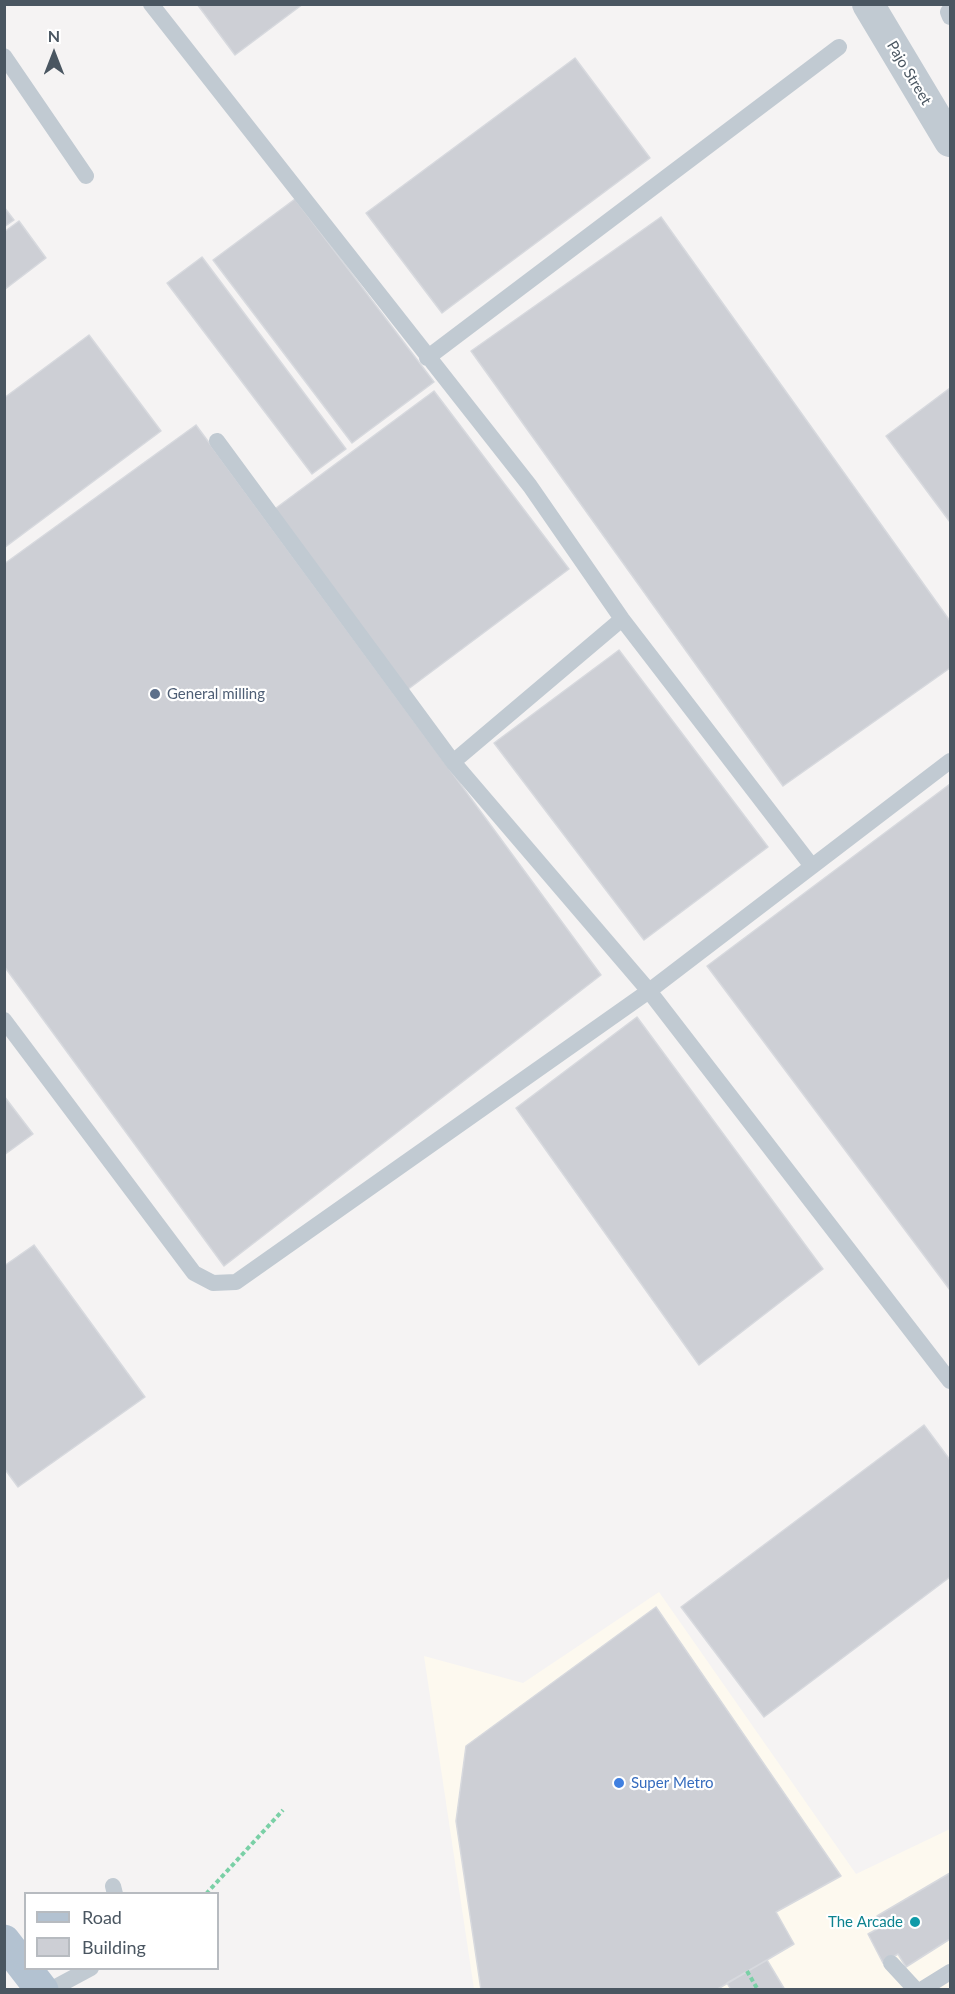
<!DOCTYPE html>
<html>
<head>
<meta charset="utf-8">
<style>
  body { margin:0 }
  #map { position:relative; width:955px; height:1994px; overflow:hidden; background:#f5f3f3; font-family:Lato,sans-serif }
  canvas { display:block }
  .frame { position:absolute; inset:0; border:6px solid #4a5661; pointer-events:none }
  .legend { position:absolute; left:24px; top:1892px; width:195px; height:78px; box-sizing:border-box; background:#fff; border:2px solid #b7bbc0; margin:0; padding:8px 10px; list-style:none; font-size:18px; color:#4a5661 }
  .legend li { display:flex; align-items:center; gap:12px; height:30px }
  .legend b { width:30px; border:2px solid #b7bbc0 }
  .north { position:absolute; left:24px; top:24px; width:60px; height:60px; -webkit-text-stroke:4px #fff; paint-order:stroke; rotate:0deg; font-size:16px; font-weight:700; line-height:24px; text-align:center; color:#4a5661 }
  .north::after { content:''; display:block; margin:auto; width:21px; height:27px; background:#4a5661; clip-path:polygon(50% 0,100% 100%,50% 72%,0 100%) }
</style>
</head>
<body>
<div id="map">
<canvas width="955" height="1994"></canvas>
<div class="frame"></div>
<ul class="legend">
<li><b style="height:8px;background:#b3c2d1"></b>Road</li>
<li><b style="height:16px;background:#cdcfd5"></b>Building</li>
</ul>
<div class="north">N</div>
</div>
<script>
const g = document.querySelector('canvas').getContext('2d');
g.lineJoin = 'round';
function fillPath(path, color) { g.fillStyle = color; g.fill(path, 'evenodd'); }
const shape = rows => new Path2D(rows.map(r => 'M' + r).join(''));
function trace(path, color, width, dash) { g.strokeStyle = color; g.lineWidth = width; g.lineCap = dash ? 'butt' : 'round'; g.setLineDash(dash || []); g.stroke(path); }
function label(font, color, halo, rows, align = 'center') {
  g.font = font + ' Lato,sans-serif'; g.lineWidth = 4.5; g.setLineDash([]); g.textBaseline = 'middle'; g.strokeStyle = halo; g.fillStyle = color; for (const [text, x, y, turn = 0] of rows) {
    g.save(); g.translate(x, y); g.rotate((+turn || 0) * Math.PI / 180); g.textAlign = isNaN(turn) ? turn : align; if (halo) g.strokeText(text, 0, 0); g.fillText(text, 0, 0); g.restore();
  }
}
const commercial = shape([
  [659,1592,856,1874,950,1829,950,1989,474,1989,424,1656,523,1683]
]);
const building = shape([
  [197,4,303,4,235,55,197,4],
  [575,58,650,158,442,313,366,213,575,58],
  [295,199,434,382,352,443,213,260,295,199],
  [4,207,14,220,4,227,4,207],
  [661,217,950,621,950,668,783,786,471,351,661,217],
  [19,221,46,258,4,290,4,232,19,221],
  [202,257,346,449,312,474,167,283,202,257],
  [89,335,161,431,4,548,4,398,89,335],
  [950,388,950,522,886,436,950,388],
  [434,391,569,569,407,690,272,511,434,391],
  [196,425,601,975,224,1266,4,966,4,564,196,425],
  [619,650,768,847,644,940,494,743,619,650],
  [950,784,950,1290,707,966,950,784],
  [637,1017,823,1269,699,1365,516,1108,637,1017],
  [4,1096,33,1134,4,1155,4,1096],
  [34,1245,145,1397,18,1487,4,1468,4,1266,34,1245],
  [924,1425,950,1460,950,1577,764,1717,681,1607,924,1425],
  [656,1607,841,1876,776,1912,794,1944,716,1990,481,1990,456,1821,466,1746,656,1607],
  [950,1873,950,1939,906,1967,898,1954,883,1963,868,1934,881,1927,877,1916,950,1873],
  [767,1960,785,1990,731,1990,727,1983,767,1960]
]);
const path = shape([
  [206,1894,283,1810],
  [747,1971,758,1990]
]);
const service = shape([
  [151,4,530,486,622,619,811,865],
  [950,11,948,12,950,17],
  [4,56,86,176],
  [427,358,839,47],
  [217,441,453,762,649,991,950,1381],
  [453,762,622,619],
  [4,1020,194,1273,213,1283,236,1282,649,991,950,761],
  [113,1886,115,1894],
  [891,1963,916,1990],
  [50,1990,91,1968],
  [921,1990,950,1972]
]);
const minor = shape([
  [868,4,950,141]
]);
const primary = shape([
  [4,1941,42,1990]
]);
const markers = [
  [155,694,6,"#5c6f8a"],
  [619,1783,6,"#3f7fe0"],
  [915,1922,6,"#0f9aa8"]
];
const streetNames = [
  ["Pajo Street",909,73,59]
];
const serviceNames = [
  ["General milling",167,694]
];
const shopNames = [
  ["Super Metro",631,1783]
];
const cultureNames = [
  ["The Arcade",903,1922]
];
fillPath(commercial, '#fdf9ef');
fillPath(building, '#cdcfd5');
trace(building, '#d7d9de', 1.5);
trace(path, '#7ad0a6', 4, [4.5, 3]);
trace(service, '#c1cad2', 16);
trace(minor, '#c1cad2', 32);
trace(primary, '#b3c2d1', 33);
for (const [x, y, r, color] of markers) { const dot = new Path2D(); dot.arc(x, y, r, 0, 2 * Math.PI); g.fillStyle = color; g.fill(dot); trace(dot, '#fff', 2); }
label('15px', '#4a5661', '#fff', streetNames);
label('15px', '#4e5e75', '#fff', serviceNames, 'left');
label('15px', '#366cbe', '#fff', shopNames, 'left');
label('15px', '#0d838f', '#fff', cultureNames, 'right');
</script>
</body>
</html>
